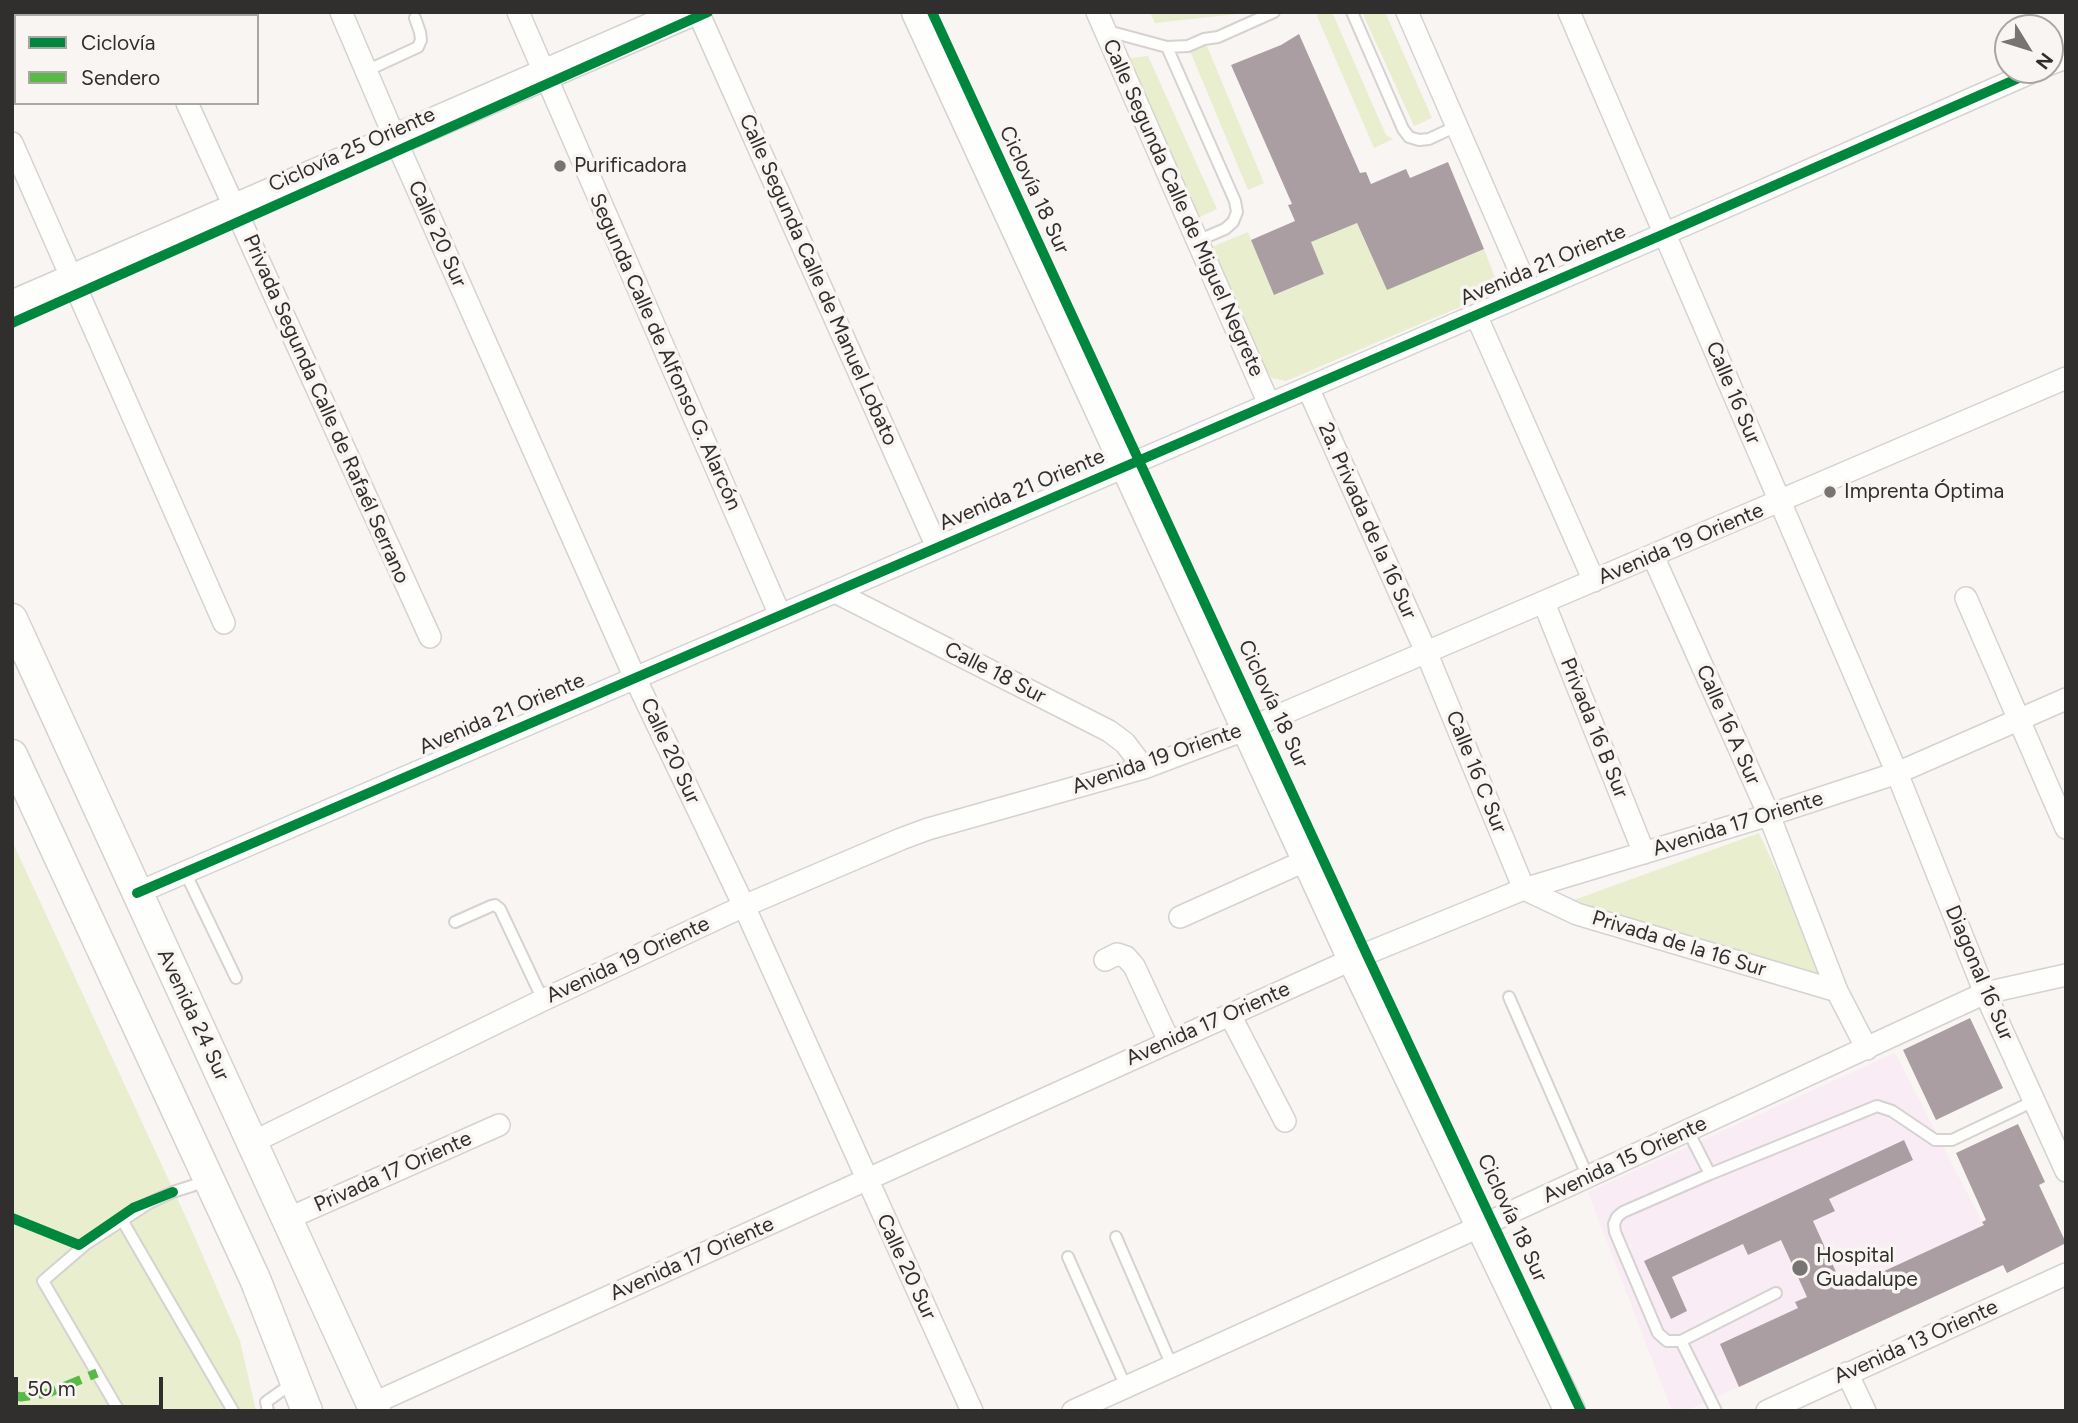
<!DOCTYPE html>
<html>
<head>
<meta charset="utf-8">
<style>
  body { margin:0 }
  #map { position:relative; width:2078px; height:1423px; overflow:hidden; background:#f8f5f3; font-family:Figtree,sans-serif }
  canvas { display:block }
  .frame { position:absolute; inset:0; border:14px solid #312f2e; pointer-events:none }
  .legend { position:absolute; left:14px; top:14px; width:245px; height:91px; box-sizing:border-box; background:#f9f5f2; border:2px solid #a9a6a4; margin:0; padding:9px 12px; list-style:none; font-size:21px; color:#312f2e }
  .legend li { display:flex; align-items:center; gap:14px; height:35px }
  .legend b { width:35px; border:2px solid #a9a6a4 }
  .north { position:absolute; left:1994px; top:14px; width:70px; height:70px; box-sizing:border-box; background:#f9f5f2; border:2px solid #a9a6a4; border-radius:50%; rotate:128deg; font-size:19px; font-weight:700; line-height:28px; text-align:center; color:#312f2e }
  .north::after { content:''; display:block; margin:auto; width:24px; height:32px; background:#777473; clip-path:polygon(50% 0,100% 100%,50% 72%,0 100%) }
  .scale { position:absolute; left:14px; top:1377px; width:149px; height:32px; box-sizing:border-box; border:4px solid #312f2e; border-top:0; padding-left:9px; font-size:21px; line-height:24px; white-space:nowrap; color:#312f2e; -webkit-text-stroke:5px #f9f5f2; paint-order:stroke }
</style>
</head>
<body>
<div id="map">
<canvas width="2078" height="1423"></canvas>
<div class="frame"></div>
<ul class="legend">
<li><b style="height:9px;background:#00873e"></b>Ciclovía</li>
<li><b style="height:9px;background:#58b947"></b>Sendero</li>
</ul>
<div class="north">N</div>
<div class="scale">50 m</div>
</div>
<script>
const g = document.querySelector('canvas').getContext('2d');
g.lineJoin = 'round';
function fillPath(path, color) { g.fillStyle = color; g.fill(path, 'evenodd'); }
const shape = rows => new Path2D(rows.map(r => 'M' + r).join(''));
function trace(path, color, width, dash) { g.strokeStyle = color; g.lineWidth = width; g.lineCap = dash ? 'butt' : 'round'; g.setLineDash(dash || []); g.stroke(path); }
function label(font, color, halo, rows, align = 'center') {
  g.font = font + ' Figtree,sans-serif'; g.lineWidth = 7; g.setLineDash([]); g.textBaseline = 'middle'; g.strokeStyle = halo; g.fillStyle = color; for (const [text, x, y, turn = 0] of rows) {
    g.save(); g.translate(x, y); g.rotate((+turn || 0) * Math.PI / 180); g.textAlign = isNaN(turn) ? turn : align; if (halo) g.strokeText(text, 0, 0); g.fillText(text, 0, 0); g.restore();
  }
}
const medical = shape([
  [1895,1053,1982,1222,2001,1266,1686,1411,1672,1411,1588,1192]
]);
const green = shape([
  [1150,12,1256,12,1155,23],
  [1319,12,1332,12,1386,135,1393,139,1374,148,1317,16],
  [1362,12,1385,12,1432,118,1414,126],
  [1204,39,1264,183,1248,190,1188,46],
  [1148,56,1217,209,1195,219,1124,59],
  [1351,211,1387,289,1484,249,1500,290,1286,381,1272,378,1254,354,1209,248,1248,232,1275,295,1324,274,1306,230],
  [1759,833,1826,977,1563,904],
  [12,841,189,1224,240,1341,256,1411,12,1411]
]);
const building = shape([
  [1299,34,1360,173,1366,172,1371,184,1406,169,1410,178,1448,162,1484,249,1387,290,1357,223,1311,242,1324,274,1274,295,1251,240,1295,221,1288,205,1292,204,1231,65,1281,45],
  [1970,1018,2003,1088,1936,1120,1903,1050],
  [2018,1124,2045,1182,2039,1185,2066,1243,2007,1273,2003,1265,1739,1387,1720,1344,1798,1308,1795,1302,1807,1297,1781,1240,1748,1255,1743,1244,1672,1277,1687,1311,1671,1319,1644,1261,1904,1140,1913,1160,1829,1199,1835,1211,1813,1221,1841,1283,1864,1273,1867,1279,1984,1225,1982,1222,1986,1220,1956,1153]
]);
const lane = shape([
  [1352,12,1403,129,1409,137,1419,140,1429,139,1457,126],
  [1104,30,1167,47,1188,46,1204,39,1218,37,1274,12],
  [1167,47,1235,201,1237,212,1233,222,1225,229,1197,241],
  [366,71,418,47,421,40,420,32,415,18],
  [185,872,236,978],
  [455,922,491,906,495,905,500,909,543,1000],
  [1509,997,1588,1177],
  [1688,1131,1710,1174,1623,1212,1617,1217,1614,1224,1615,1232,1658,1333,1667,1341,1681,1341,1776,1293],
  [1710,1174,1877,1106,1892,1111,1935,1140,1952,1140,2034,1101],
  [122,1220,233,1411],
  [1116,1237,1172,1366],
  [1068,1257,1126,1387],
  [1681,1341,1716,1411],
  [119,1411,43,1281,86,1244,149,1203,173,1192,207,1181],
  [268,1411,266,1402,294,1382]
]);
const street = shape([
  [145,12,147,16],
  [341,12,400,150,635,678,744,906,972,1411],
  [518,12,780,615],
  [698,12,937,547],
  [1097,12,1269,404],
  [1407,12,1529,292],
  [1569,12,1897,773,1985,993,2066,1171],
  [2050,64,2066,58],
  [187,103,430,637],
  [12,143,224,623],
  [1476,315,1594,581],
  [1308,388,1427,654,1524,889,1577,914,1837,991],
  [1653,556,1769,815,1837,991,1867,1049],
  [835,592,1109,731,1125,743,1144,768],
  [1966,598,2066,828],
  [1544,603,1644,853],
  [137,893,1664,234,2037,70],
  [1180,917,1307,860],
  [1105,960,1117,954,1126,957,1134,966,1169,1041],
  [1230,1015,1285,1121],
  [251,1143,543,1000,744,906,901,839,928,829,1144,768,1247,729,2066,378],
  [287,1219,499,1125],
  [1847,1373,1865,1411],
  [372,1404,1353,959,1524,889,1769,815,1897,773,2066,699],
  [1073,1411,1481,1226,1985,993,2066,975],
  [1767,1411,2066,1274]
]);
const secondary = shape([
  [917,12,1353,959,1570,1411],
  [12,306,689,12],
  [12,619,375,1411],
  [12,755,255,1279,307,1411]
]);
const quiet = shape([
  [12,1395,21,1397,48,1393,97,1373]
]);
const cycleway = shape([
  [932,12,1367,955,1581,1411],
  [12,323,708,12],
  [137,893,1664,234,2037,70],
  [12,1218,79,1245,133,1208,173,1192]
]);
const markers = [
  [560,166,7,"#777473"],
  [1830,492,7,"#777473"],
  [1800,1268,9,"#777473"]
];
const streetNames = [
  ["Ciclovía 25 Oriente",352,150,-24],
  ["Ciclovía 18 Sur",1034,190,65],
  ["Calle Segunda Calle de Miguel Negrete",1183,208,66],
  ["Calle 20 Sur",437,234,66],
  ["Avenida 21 Oriente",1543,265,-23],
  ["Calle Segunda Calle de Manuel Lobato",818,280,66],
  ["Segunda Calle de Alfonso G. Alarcón",665,352,66],
  ["Calle 16 Sur",1733,393,67],
  ["Privada Segunda Calle de Rafaél Serrano",326,409,66],
  ["Avenida 21 Oriente",1022,490,-23],
  ["2a. Privada de la 16 Sur",1367,521,66],
  ["Avenida 19 Oriente",1681,544,-23],
  ["Calle 18 Sur",995,673,27],
  ["Ciclovía 18 Sur",1273,704,65],
  ["Avenida 21 Oriente",502,714,-23],
  ["Calle 16 A Sur",1728,725,66],
  ["Privada 16 B Sur",1594,728,68],
  ["Calle 20 Sur",670,751,65],
  ["Avenida 19 Oriente",1157,759,-19],
  ["Calle 16 C Sur",1476,772,68],
  ["Avenida 17 Oriente",1738,824,-17],
  ["Privada de la 16 Sur",1679,944,17],
  ["Avenida 19 Oriente",628,960,-25],
  ["Diagonal 16 Sur",1979,973,67],
  ["Avenida 24 Sur",193,1015,65],
  ["Avenida 17 Oriente",1208,1024,-24],
  ["Avenida 15 Oriente",1625,1160,-25],
  ["Privada 17 Oriente",393,1172,-24],
  ["Ciclovía 18 Sur",1512,1218,65],
  ["Avenida 17 Oriente",692,1259,-24],
  ["Calle 20 Sur",906,1267,65],
  ["Avenida 13 Oriente",1916,1342,-24]
];
const poiNames = [
  ["Purificadora",574,166],
  ["Imprenta Óptima",1844,492],
  ["Hospital",1816,1256],
  ["Guadalupe",1816,1280]
];
fillPath(medical, '#f9ecf4');
fillPath(green, '#e8eece');
fillPath(building, '#ab9ea2');
trace(lane, '#d5d2d1', 14);
trace(street, '#d5d2d1', 24);
trace(secondary, '#d5d2d1', 33);
trace(lane, '#fefefd', 10);
trace(street, '#fefefd', 21);
trace(secondary, '#fefefd', 30);
trace(quiet, '#58b947', 9, [18, 9]);
trace(cycleway, '#00873e', 10);
for (const [x, y, r, color] of markers) { const dot = new Path2D(); dot.arc(x, y, r, 0, 2 * Math.PI); g.fillStyle = color; g.fill(dot); trace(dot, '#f9f5f2', 2.5); }
label('21px', '#312f2e', '#f9f5f2', streetNames);
label('21px', '#312f2e', '#f9f5f2', poiNames, 'left');
</script>
</body>
</html>
